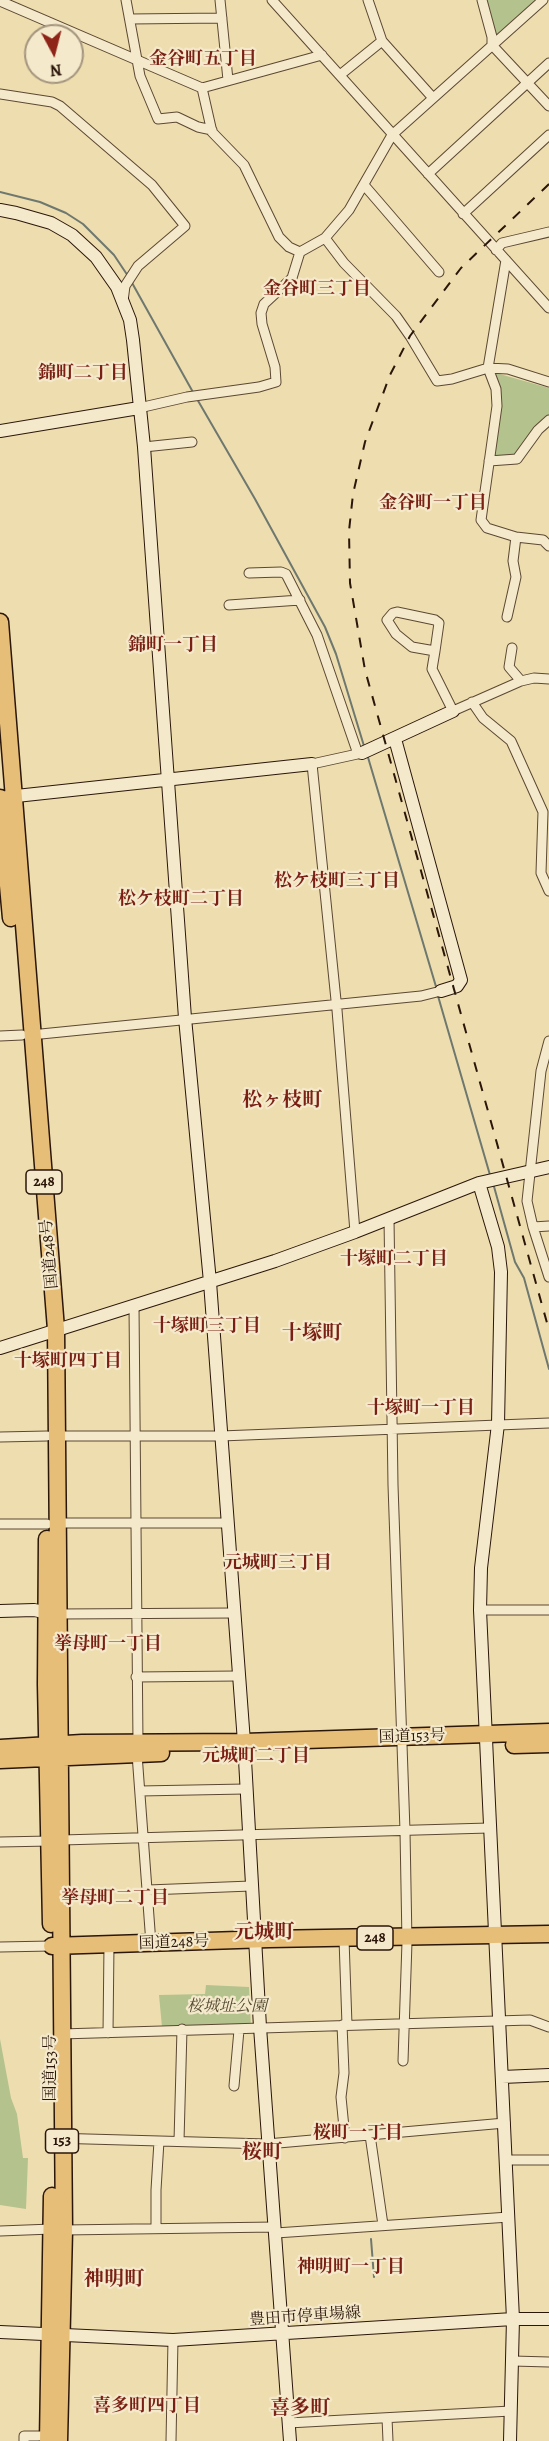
<!DOCTYPE html>
<html>
<head>
<meta charset="utf-8">
<style>
  body { margin:0 }
  #map { position:relative; width:549px; height:2441px; overflow:hidden; background:#eeddaf; font-family:Alegreya,serif }
  canvas { display:block }
  .north { position:absolute; left:24px; top:24px; width:60px; height:60px; box-sizing:border-box; background:#f4e9cb; border:2px solid #a4957e; border-radius:50%; rotate:173deg; font-size:16px; font-weight:700; line-height:24px; text-align:center; color:#2b160a }
  .north::after { content:''; display:block; margin:auto; width:21px; height:27px; background:#8f2418; clip-path:polygon(50% 0,100% 100%,50% 72%,0 100%) }
</style>
</head>
<body>
<div id="map">
<canvas width="549" height="2441"></canvas>
<div class="north">N</div>
</div>
<script>
const g = document.querySelector('canvas').getContext('2d');
g.lineJoin = 'round';
function fillPath(path, color) { g.fillStyle = color; g.fill(path, 'evenodd'); }
const shape = rows => new Path2D(rows.map(r => 'M' + r).join(''));
function trace(path, color, width, dash) { g.strokeStyle = color; g.lineWidth = width; g.lineCap = dash ? 'butt' : 'round'; g.setLineDash(dash || []); g.stroke(path); }
function label(font, color, halo, rows, align = 'center') {
  g.font = font + ' Alegreya,"Noto Serif JP",serif'; g.lineWidth = 4.5; g.setLineDash([]); g.textBaseline = 'middle'; g.strokeStyle = halo; g.fillStyle = color; for (const [text, x, y, turn = 0] of rows) {
    g.save(); g.translate(x, y); g.rotate((+turn || 0) * Math.PI / 180); g.textAlign = isNaN(turn) ? turn : align; if (halo) g.strokeText(text, 0, 0); g.fillText(text, 0, 0); g.restore();
  }
}
const green = shape([
  [487,0,539,0,497,37],
  [496,373,549,388,549,418,517,457,500,457,493,454,501,394,495,375],
  [206,1985,249,1987,251,2027,162,2027,159,1995,205,1994],
  [0,2039,11,2098,17,2114,23,2158,28,2158,26,2209,0,2205]
]);
const stream = shape([
  [0,192,40,202,66,213,83,224,114,255,128,276],
  [131,281,194,394],
  [197,399,255,499,325,627,336,654,364,746],
  [367,754,437,990],
  [438,996,490,1175],
  [493,1183,515,1262,524,1278,549,1369],
  [371,2239,374,2277]
]);
const street = shape([
  [126,0,140,76,158,119,177,117,198,127,212,130],
  [220,0,228,80],
  [272,0,549,308],
  [368,0,382,41,433,98],
  [482,0,492,37,492,45,549,106],
  [0,1,202,88,322,55],
  [130,19,222,18],
  [340,75,382,41],
  [202,88,212,132,244,165,279,237,289,247,300,252],
  [0,94,52,102,60,106,152,185,185,226,138,266,125,286,123,301],
  [428,174,549,63],
  [364,185,439,272],
  [463,214,549,135],
  [325,238,344,263,396,316,410,336,437,381,452,379,488,368,508,369,549,382],
  [496,250,502,243,549,232],
  [506,260,488,368,496,389,497,406,481,520,487,528,516,537,543,540,549,546],
  [139,408,187,397,259,387,276,382,275,367,262,324,261,313,264,304,292,278,300,252,325,238,349,210,392,135,543,0],
  [144,447,192,442],
  [489,461,517,459,538,430,549,420],
  [249,573,281,572,286,574,317,635,358,754],
  [229,605,300,600],
  [507,617,516,577,513,561,516,537],
  [512,648,509,667,521,681],
  [435,651,412,647,396,634,387,620,393,613,397,612,435,620,439,623,435,651,432,669,453,711,521,681,534,678,549,679],
  [472,702,483,718,511,741,543,812,541,873,549,891],
  [31,1035,421,996,441,991],
  [0,1036,22,1035],
  [549,1041,541,1071,527,1201,533,1227,549,1277],
  [389,1219,393,1485,405,1831,407,1942,403,2061],
  [533,1227,549,1226],
  [355,1232,337,1010,312,764,362,753],
  [134,1306,138,1743],
  [57,1436,221,1436,549,1423],
  [0,1437,47,1436],
  [58,1523,227,1523],
  [0,1524,47,1524],
  [480,1610,549,1610],
  [58,1614,234,1613],
  [136,1677,237,1676],
  [137,1754,151,1944],
  [140,1791,245,1789],
  [62,1840,489,1828],
  [0,1842,50,1841],
  [148,1890,251,1886],
  [344,1939,347,2025],
  [0,1947,51,1946],
  [342,2025,344,2073,341,2097,345,2138],
  [108,2033,109,1945],
  [61,2034,530,2020,549,2027],
  [234,2086,239,2030],
  [370,2135,383,2225],
  [52,2138,267,2144,505,2123],
  [179,2141,182,2029],
  [507,2160,549,2160],
  [156,2228,156,2190,159,2141],
  [64,2230,275,2227],
  [0,2231,52,2229],
  [276,2233,509,2217],
  [513,2361,549,2362],
  [387,2418,388,2441],
  [288,2423,511,2411],
  [24,2441,24,2436,48,2436],
  [171,2441,173,2340]
]);
const secondary = shape([
  [0,210,16,213,51,223,72,235,96,257,117,287,130,320,133,340,144,447,185,1018,210,1282,244,1742,260,2027,290,2441],
  [0,431,139,408],
  [395,739,461,980,457,986,441,991],
  [362,753,453,711],
  [7,797,312,764],
  [479,1183,498,1247,501,1272,498,1424,481,1568,480,1610,513,2319,510,2441],
  [0,1348,275,1261,355,1232,479,1183,549,1167],
  [0,1611,34,1610,54,1614],
  [502,2077,549,2075],
  [0,2332,173,2340,513,2319,549,2319]
]);
const highway = shape([
  [0,622,56,1329,64,2230,59,2441],
  [0,798,11,918],
  [47,1539,46,1684,51,1924],
  [514,1745,549,1744],
  [0,1748,82,1743,244,1742,549,1732],
  [0,1760,161,1753],
  [52,1946,269,1939,549,1934],
  [48,2441,52,2196]
]);
const rail = shape([
  [549,184,461,268,410,336,390,375,365,442,353,494,349,531,350,583,365,670,549,1330]
]);
const shields = [
  [44,1182,36],
  [375,1938,36],
  [62,2141,33]
];
const shieldNames = [
  ["248",44,1182],
  ["248",375,1938],
  ["153",62,2141]
];
const streetNames = [
  ["国道248号",50,1254,-95],
  ["国道153号",412,1737,-2],
  ["国道248号",174,1943,-2],
  ["国道153号",51,2068,-90],
  ["豊田市停車場線",305,2317,-4]
];
const parkNames = [
  ["桜城址公園",227,2007]
];
const neighbourhoodNames = [
  ["金谷町五丁目",203,60],
  ["金谷町三丁目",317,290],
  ["錦町二丁目",83,374],
  ["金谷町一丁目",433,504],
  ["錦町一丁目",173,646],
  ["松ケ枝町三丁目",337,882],
  ["松ケ枝町二丁目",181,900],
  ["十塚町二丁目",394,1260],
  ["十塚町三丁目",207,1327],
  ["十塚町四丁目",68,1362],
  ["十塚町一丁目",421,1409],
  ["元城町三丁目",278,1564],
  ["挙母町一丁目",108,1645],
  ["元城町二丁目",256,1757],
  ["挙母町二丁目",115,1899],
  ["桜町一丁目",358,2134],
  ["神明町一丁目",351,2268],
  ["喜多町四丁目",147,2407]
];
const quarterNames = [
  ["松ヶ枝町",282,1101],
  ["十塚町",312,1334],
  ["元城町",264,1933],
  ["桜町",262,2153],
  ["神明町",114,2280],
  ["喜多町",300,2409]
];
fillPath(green, '#b4c28e');
trace(stream, '#6e786f', 2);
trace(street, '#5c4833', 11);
trace(secondary, '#2b160a', 14);
trace(highway, '#2b160a', 19);
trace(street, '#f4e9cb', 9);
trace(secondary, '#f4e9cb', 12);
trace(highway, '#e7be78', 16);
trace(rail, '#2b160a', 2, [10, 10]);
for (const [x, y, w] of shields) { const box = new Path2D(); box.roundRect(x - w / 2, y - 12, w, 24, 4.5); g.fillStyle = '#f4e9cb'; g.fill(box); trace(box, '#2b160a', 1.5); }
label('bold 15px', '#2b160a', null, shieldNames);
label('16px', '#2b160a', '#f4e9cb', streetNames);
label('italic 16px', '#544a32', '#f4e9cb', parkNames);
label('bold 18px', '#7a1f14', '#f4e9cb', neighbourhoodNames);
label('bold 20px', '#7a1f14', '#f4e9cb', quarterNames);
</script>
</body>
</html>
